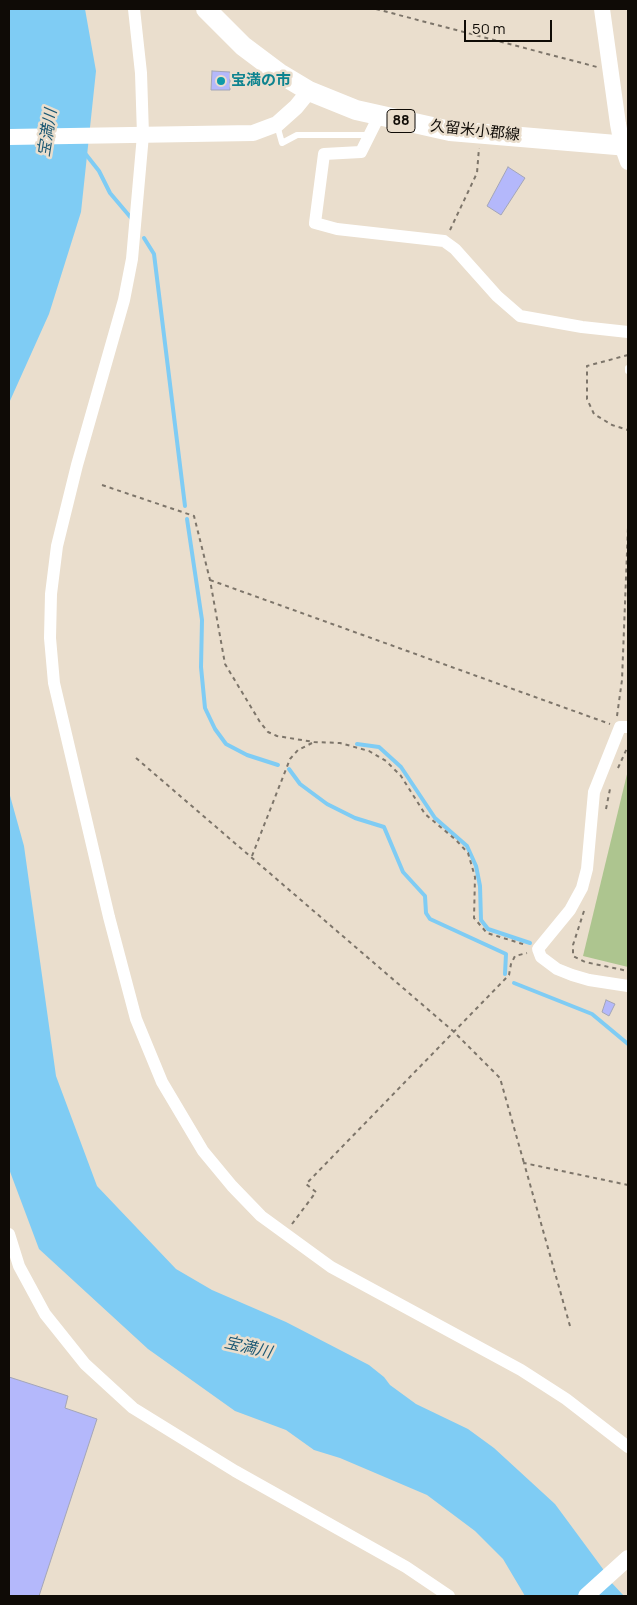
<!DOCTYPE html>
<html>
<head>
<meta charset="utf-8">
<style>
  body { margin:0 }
  #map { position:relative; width:637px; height:1605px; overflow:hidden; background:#eadecd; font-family:Manrope,sans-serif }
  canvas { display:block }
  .frame { position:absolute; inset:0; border:10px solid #0f0b06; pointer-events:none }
  .scale { position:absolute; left:464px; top:20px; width:88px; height:22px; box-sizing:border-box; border:2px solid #0f0b06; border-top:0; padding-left:6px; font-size:15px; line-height:18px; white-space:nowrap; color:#0f0b06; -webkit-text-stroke:4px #eadecd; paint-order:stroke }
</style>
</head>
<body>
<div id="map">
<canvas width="637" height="1605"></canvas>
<div class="frame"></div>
<div class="scale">50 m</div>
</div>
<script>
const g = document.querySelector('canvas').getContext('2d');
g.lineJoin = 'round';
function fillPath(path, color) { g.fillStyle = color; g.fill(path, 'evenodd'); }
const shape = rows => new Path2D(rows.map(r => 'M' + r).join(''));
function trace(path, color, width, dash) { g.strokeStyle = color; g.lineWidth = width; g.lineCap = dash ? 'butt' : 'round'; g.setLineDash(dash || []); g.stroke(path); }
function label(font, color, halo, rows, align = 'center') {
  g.font = font + ' Manrope,"Noto Sans JP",sans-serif'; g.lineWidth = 5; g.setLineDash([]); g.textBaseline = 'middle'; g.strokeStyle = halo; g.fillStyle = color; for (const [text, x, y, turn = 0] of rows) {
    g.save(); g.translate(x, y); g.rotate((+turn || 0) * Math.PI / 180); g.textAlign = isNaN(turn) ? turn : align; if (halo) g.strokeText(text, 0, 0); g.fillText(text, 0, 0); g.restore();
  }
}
const green = shape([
  [628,770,628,967,583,956]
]);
const water = shape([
  [9,9,85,9,96,71,81,212,49,314,9,403],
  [9,792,24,846,56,1076,97,1186,176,1269,212,1290,286,1322,369,1365,384,1377,390,1385,416,1404,468,1429,494,1448,555,1504,603,1569,610,1581,624,1596,525,1596,503,1559,475,1531,427,1495,340,1458,314,1450,286,1430,235,1411,148,1349,39,1249,9,1169]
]);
const stream = shape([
  [84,152,99,171,110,193,132,219],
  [144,238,154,254,185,506],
  [187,519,202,620,201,667,205,708,215,729,226,744,247,755,278,765],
  [357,744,379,747,401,767,435,818,467,846,476,866,480,886,481,920,488,929,530,943],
  [289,769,300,784,327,804,355,818,384,827,403,872,425,896,426,913,430,919,506,954,505,974],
  [514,983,592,1014,628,1044]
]);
const building = shape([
  [212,71,230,72,230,90,211,90,212,71],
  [508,167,525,178,501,215,487,206,508,167],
  [606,1000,615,1004,609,1016,602,1012,606,1000],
  [9,1377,68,1396,65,1408,97,1419,39,1596,9,1596,9,1377]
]);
const path = shape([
  [376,9,597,67],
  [450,230,477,173,479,148],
  [628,355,587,366,587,399,594,414,612,425,628,430],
  [102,485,194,516,210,580,225,664,260,722,268,732,277,736,314,742,340,743,369,751,386,761,401,776,425,814,456,840,468,853,475,877,474,918,487,933,526,945],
  [210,580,610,724],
  [617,716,622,680,628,527],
  [136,758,453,1031,500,1078,524,1163],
  [618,768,628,746],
  [606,809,610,789],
  [252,856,290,759,298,750,312,743],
  [584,911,573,945,573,956,585,962,628,971],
  [292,1224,316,1192,306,1184,509,975,511,964,515,956,527,953],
  [570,1326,524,1163,628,1185]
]);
const service = shape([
  [277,125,282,143,297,135,369,135],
  [628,371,628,368]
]);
const minor = shape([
  [134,9,141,73,143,135,132,259,124,300,77,465,57,546,51,594,50,638,54,683,109,917,136,1019,162,1082,203,1151,232,1186,261,1216,331,1267,521,1370,566,1399,628,1447],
  [379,116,361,152,324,154,315,223,337,229,444,241,455,249,497,296,520,316,582,327,628,332],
  [628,727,620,727,594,792,587,869,582,888,570,910,538,949,541,957,557,969,572,975,589,980,628,986],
  [9,1234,19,1266,45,1314,85,1364,133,1408,235,1471,406,1567,449,1596]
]);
const tertiary = shape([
  [602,9,618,124,622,145,628,162],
  [9,137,253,133,277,124,296,107,309,91],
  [586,1596,628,1558]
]);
const primary = shape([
  [206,9,243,46,279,73,309,91,356,110,450,131,628,146]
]);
const markers = [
  [221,81,5,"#0f9aa8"]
];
const shields = [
  [401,121,28]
];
const shieldNames = [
  ["88",401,121]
];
const cultureNames = [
  ["宝満の市",231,81]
];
const streetNames = [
  ["久留米小郡線",475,131,6]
];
const waterNames = [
  ["宝満川",48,133,-81],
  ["宝満川",248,1348,13]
];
fillPath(green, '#adc58f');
fillPath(water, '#7fccf4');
trace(stream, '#7fccf4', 4);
fillPath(building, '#b4b8fb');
trace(building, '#a3a5b7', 1);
trace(path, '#7d756a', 2, [4, 4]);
trace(service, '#fff', 6);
trace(minor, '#fff', 12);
trace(tertiary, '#fff', 16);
trace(primary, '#fff', 20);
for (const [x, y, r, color] of markers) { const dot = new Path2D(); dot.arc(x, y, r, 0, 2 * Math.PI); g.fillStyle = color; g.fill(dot); trace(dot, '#eadecd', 2); }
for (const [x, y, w] of shields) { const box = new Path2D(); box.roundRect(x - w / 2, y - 11.5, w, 23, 4); g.fillStyle = '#eadecd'; g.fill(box); trace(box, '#0f0b06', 1); }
label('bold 14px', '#0f0b06', null, shieldNames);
label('bold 15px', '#0d838f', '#eadecd', cultureNames, 'left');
label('15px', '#0f0b06', '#eadecd', streetNames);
label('italic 16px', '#1c5873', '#eadecd', waterNames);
</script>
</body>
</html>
